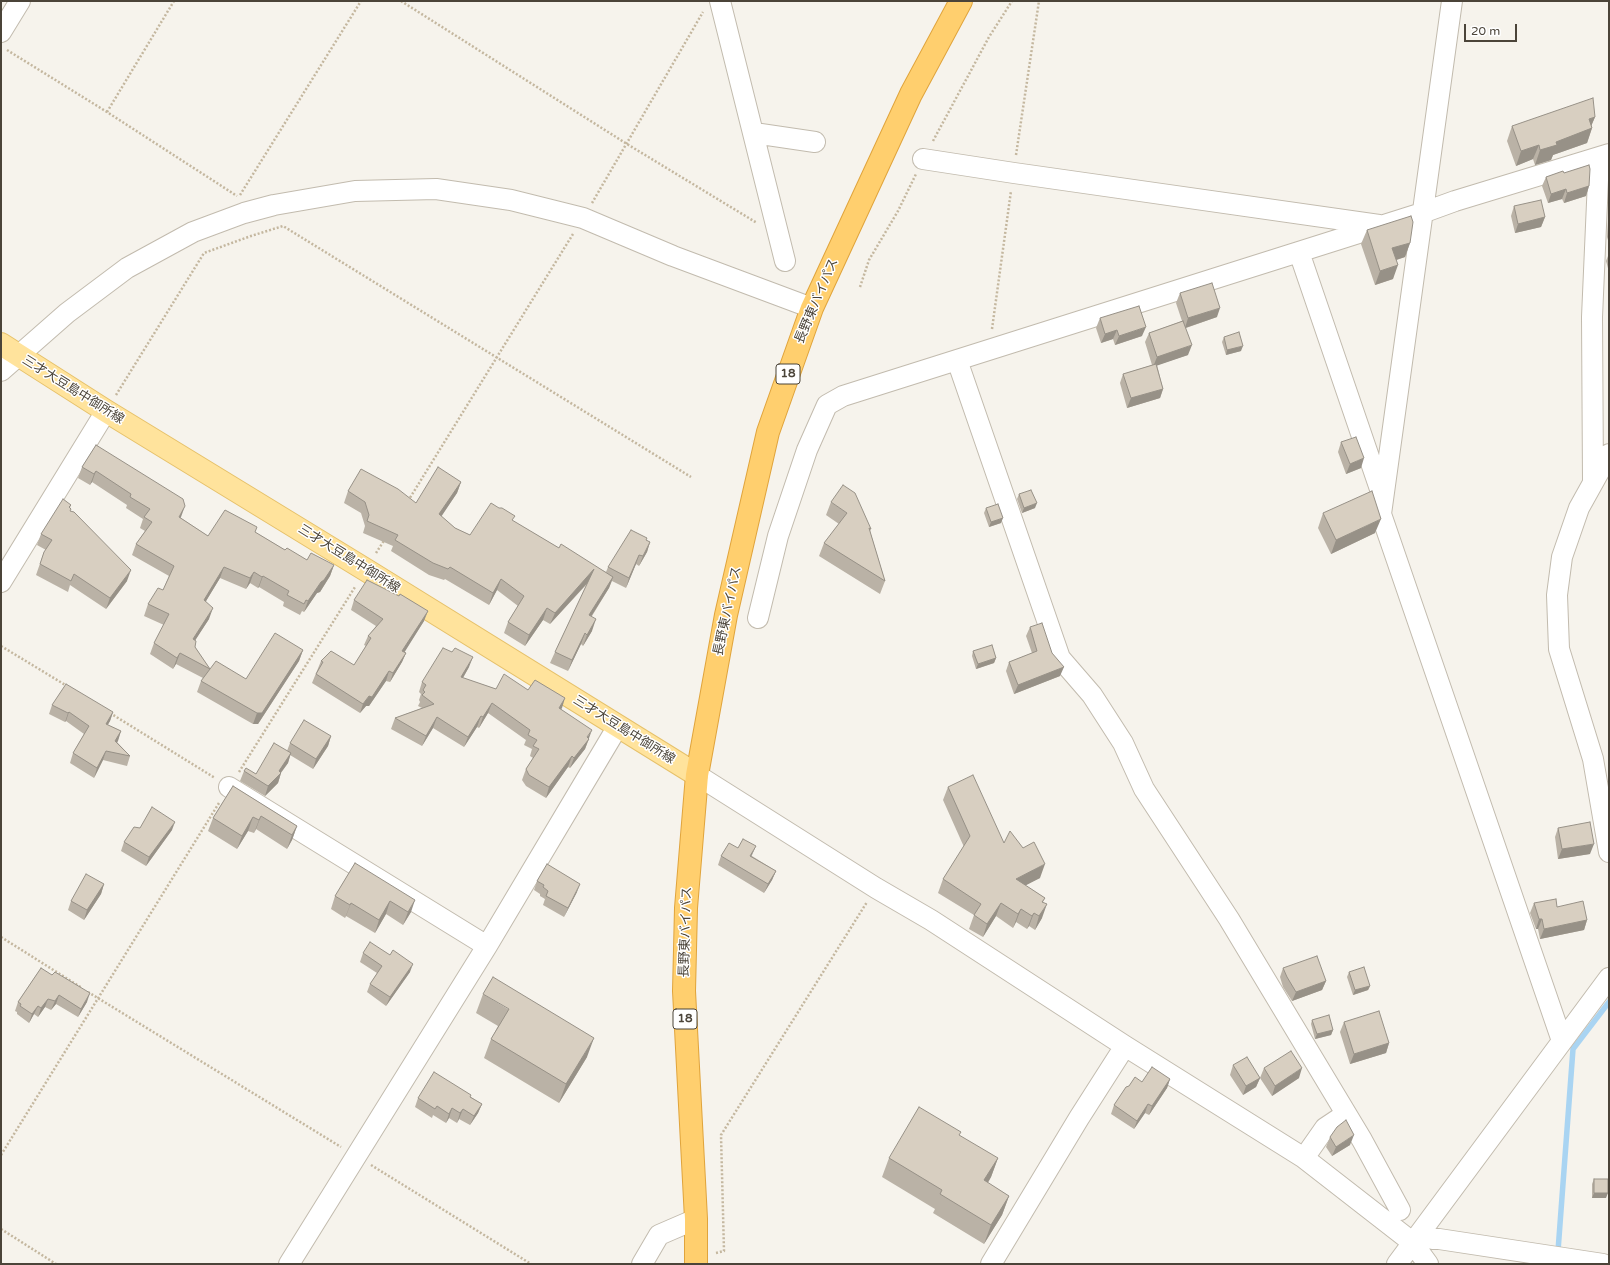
<!DOCTYPE html>
<html>
<head>
<meta charset="utf-8">
<style>
  body { margin:0 }
  #map { position:relative; width:1610px; height:1265px; overflow:hidden; background:#f6f3ec; font-family:"Varela Round",sans-serif }
  canvas { display:block }
  .frame { position:absolute; inset:0; border:2px solid #4b4439; pointer-events:none }
  .scale { position:absolute; left:1464px; top:24px; width:53px; height:18px; box-sizing:border-box; border:2px solid #4b4439; border-top:0; padding-left:5px; font-size:12px; line-height:14px; white-space:nowrap; color:#4b4439; -webkit-text-stroke:3px #fff; paint-order:stroke }
</style>
</head>
<body>
<div id="map">
<canvas width="1610" height="1265"></canvas>
<div class="frame"></div>
<div class="scale">20 m</div>
</div>
<script>
const g = document.querySelector('canvas').getContext('2d');
g.lineJoin = 'round';
const shape = rows => new Path2D(rows.map(r => 'M' + r).join(''));
function trace(path, color, width, dash) { g.strokeStyle = color; g.lineWidth = width; g.lineCap = dash ? 'butt' : 'round'; g.setLineDash(dash || []); g.stroke(path); }
function fillPath(path, color) { g.fillStyle = color; g.fill(path, 'evenodd'); }
function label(font, color, halo, rows, align = 'center') {
  g.font = font + ' "Varela Round","Noto Sans JP",sans-serif'; g.lineWidth = 3; g.setLineDash([]); g.textBaseline = 'middle'; g.strokeStyle = halo; g.fillStyle = color; for (const [text, x, y, turn = 0] of rows) {
    g.save(); g.translate(x, y); g.rotate((+turn || 0) * Math.PI / 180); g.textAlign = isNaN(turn) ? turn : align; if (halo) g.strokeText(text, 0, 0); g.fillText(text, 0, 0); g.restore();
  }
}
const stream = shape([
  [1558,1251,1573,1049,1609,1002]
]);
const path = shape([
  [401,1,627,144,757,223],
  [7,50,107,112,237,196],
  [107,112,174,1],
  [933,141,989,37,1012,1],
  [1016,155,1039,1],
  [240,195,361,1],
  [592,203,703,12],
  [860,287,869,260,898,211,916,174],
  [992,329,1011,191],
  [116,395,204,253,251,236,283,226,691,477],
  [408,501,573,234],
  [376,553,385,539],
  [1,646,67,686],
  [110,713,215,778],
  [239,772,355,587],
  [1,937,82,988],
  [88,992,341,1147],
  [1,1155,219,803],
  [371,1165,531,1264],
  [1,1229,56,1264],
  [716,1253,724,1251,721,1135,867,902]
]);
const minor = shape([
  [720,1,785,261],
  [1452,1,1381,514,1562,1041],
  [1,32,20,1],
  [754,133,815,142],
  [923,159,1014,173,1379,225],
  [1299,252,1382,495],
  [957,360,1060,658,1092,695,1123,743,1144,789,1229,919,1362,1140,1400,1210],
  [1,371,67,313,127,268,193,232,244,213,274,205,355,191,436,189,511,200,583,218,673,256,812,308],
  [1609,454,1579,508,1562,557,1557,595,1559,649,1593,759,1609,852],
  [1593,481,1592,317,1599,157],
  [1,582,106,411],
  [758,618,778,536,807,450,827,405,843,396,1422,213,1455,201,1609,154],
  [697,775,876,888,931,920,1125,1046,1304,1158,1412,1242,1428,1264],
  [229,787,487,946],
  [1304,1158,1325,1128,1346,1114],
  [1432,1239,1439,1239,1603,1264],
  [289,1264,487,946,618,726],
  [642,1264,659,1235,696,1219],
  [991,1264,1079,1118,1125,1046],
  [1397,1264,1609,978]
]);
const major = shape([
  [1,344,106,411,366,570,697,775]
]);
const highway = shape([
  [696,1264,696,1219,684,991,686,908,697,775,726,615,768,432,812,308,911,94,961,1]
]);
const wall = shape([
  [1595,117,1591,126,1592,128,1587,143,1553,155,1551,160,1535,165,1533,159,1516,166,1507,141,1512,126],
  [1564,173,1589,186,1586,196,1564,203,1562,199,1548,203,1542,186,1546,177],
  [1514,206,1545,217,1541,227,1515,233,1511,216],
  [1609,216,1609,243,1607,237,1608,220],
  [1367,230,1410,243,1405,257,1396,260,1393,279,1375,285,1361,244],
  [1608,256,1609,256,1609,272,1606,261],
  [1180,293,1217,317,1186,328,1188,355,1157,365,1163,389,1160,398,1127,408,1120,383,1123,374,1152,365,1145,342,1149,333,1182,321,1176,303],
  [1100,318,1142,336,1115,345,1113,339,1101,343,1096,328],
  [1224,337,1241,351,1226,355,1222,342],
  [1341,442,1361,468,1346,474,1338,452],
  [96,445,181,518,208,536,255,532,285,550,307,560,334,565,330,576,320,592,317,593,304,612,302,611,300,615,283,606,284,602,259,587,258,588,250,583,246,589,220,578,206,601,209,619,195,640,195,647,210,669,246,679,303,650,299,661,258,724,253,724,197,692,201,681,203,678,176,664,173,669,150,654,154,643,164,625,144,616,148,604,163,590,169,576,132,555,136,544,145,531,140,528,143,519,126,508,127,505,92,482,90,485,78,478,82,467],
  [461,482,457,493,441,516,455,528,470,535,513,521,559,548,606,572,608,567,646,540,650,542,647,552,639,566,636,564,626,588,612,581,609,588,592,616,592,631,583,646,581,644,568,671,550,663,555,652,587,584,550,624,543,620,525,646,504,633,508,622,518,606,497,590,489,605,445,579,444,580,429,575,391,551,393,546,363,533,365,526,361,513,344,503,348,491,416,503],
  [1019,494,1035,508,1022,513,1017,499],
  [831,502,871,529,870,531,885,581,880,594,819,556,824,543,839,524,826,515],
  [71,505,70,508,70,511,127,581,106,609,70,585,68,592,36,575,44,552,46,550,37,545,41,534],
  [986,508,1001,523,989,527,984,513],
  [1323,513,1375,533,1331,554,1318,528],
  [354,600,424,621,404,652,406,653,402,662,390,682,386,681,369,706,366,706,360,713,312,683,321,661,354,665,366,646,364,645,368,636,376,626,351,610],
  [1030,627,1060,676,1014,694,1006,671,1009,662,1032,653,1026,636],
  [973,651,996,658,994,663,976,669,972,656],
  [469,667,463,678,496,689,528,690,561,709,589,739,585,749,570,768,568,767,546,798,526,786,522,780,526,769,533,758,530,756,532,749,524,745,526,740,488,713,479,728,477,727,464,747,433,728,422,746,391,729,395,718,422,708,418,706,420,702,419,700,421,694,419,692,422,682],
  [52,705,113,712,110,721,108,725,121,731,117,742,130,756,127,766,103,760,94,778,70,763,73,753,84,734,66,721,65,722,49,714],
  [331,736,328,746,313,769,290,755,288,763,281,773,278,783,265,796,240,781,244,771,256,774,287,751,290,743],
  [233,786,297,826,292,840,287,849,256,829,254,833,248,831,237,849,208,831,213,818],
  [948,787,1004,843,1040,878,1025,885,1045,898,1043,902,1042,918,1035,930,1029,926,1027,929,1016,922,1013,928,996,916,983,937,969,929,974,915,938,893,943,879,964,847,943,800],
  [1558,828,1590,854,1558,859,1555,837],
  [172,830,146,866,121,851,124,842],
  [721,856,752,856,776,871,772,880,764,893,718,865],
  [355,863,411,912,403,925,386,914,375,933,346,916,345,918,331,909,335,896],
  [537,881,577,892,564,917,543,905,545,899,540,896,540,894,534,890],
  [104,884,101,894,84,920,68,910,71,901],
  [1534,903,1557,907,1587,920,1584,930,1540,939,1538,929,1536,929,1530,913],
  [363,953,410,972,386,1006,367,992,370,984,377,973,360,962],
  [41,968,87,1002,78,1017,56,1004,51,1010,45,1007,38,1017,34,1014,29,1023,17,1014,17,1012,15,1011,18,1002],
  [1283,968,1326,981,1322,990,1292,1001,1283,987,1280,977],
  [1349,972,1370,986,1368,990,1353,995,1347,977],
  [483,994,587,1057,559,1103,484,1058,491,1039,498,1026,476,1013],
  [1312,1020,1333,1030,1331,1035,1315,1039,1311,1024],
  [1344,1022,1389,1043,1386,1053,1350,1064,1340,1032],
  [1233,1065,1260,1078,1256,1087,1243,1095,1230,1075],
  [1264,1068,1299,1078,1272,1096,1260,1078],
  [1170,1079,1167,1088,1149,1115,1145,1113,1134,1129,1111,1114,1114,1105,1142,1082],
  [471,1097,482,1104,478,1113,470,1125,459,1119,457,1123,449,1118,446,1123,433,1115,432,1118,415,1107,418,1098],
  [1330,1137,1350,1145,1332,1156,1326,1147],
  [889,1158,998,1158,991,1177,988,1183,1009,1196,1002,1215,984,1244,933,1213,935,1209,882,1177],
  [1594,1179,1606,1198,1592,1198,1592,1184]
]);
const shadedWall = shape([
  [1595,117,1590,129,1592,128,1587,143,1553,155,1551,160,1535,165,1540,150,1556,142,1589,119],
  [1539,145,1533,159,1516,166,1521,151],
  [1589,186,1586,196,1564,203,1567,193],
  [1566,189,1562,199,1548,203,1551,194],
  [1545,217,1541,227,1515,233,1518,224],
  [1410,243,1405,257,1387,263,1392,248],
  [1398,265,1393,279,1375,285,1380,271],
  [1220,308,1217,317,1185,328,1188,318],
  [1146,327,1142,336,1115,345,1119,336],
  [1117,330,1113,339,1101,343,1105,334],
  [1192,345,1188,355,1153,367,1157,357],
  [1243,346,1241,351,1226,355,1227,350],
  [1163,389,1160,398,1127,408,1131,398],
  [1364,458,1361,468,1346,474,1350,464],
  [96,471,92,482,90,485,94,474],
  [461,482,457,493,435,526,439,514],
  [1037,503,1035,508,1022,513,1024,508],
  [185,506,181,517,175,528,179,517],
  [1003,518,1001,523,989,527,991,522],
  [1381,519,1375,533,1331,554,1336,540],
  [650,542,647,552,639,566,643,556],
  [639,555,636,564,626,588,629,578],
  [334,565,330,576,320,592,317,593,304,612,308,601,321,582],
  [224,567,220,578,200,611,204,600],
  [594,569,590,580,550,624,555,613],
  [131,570,127,581,106,609,110,598],
  [254,572,250,583,246,589,250,578],
  [263,576,259,587,258,588,262,577],
  [613,577,609,588,585,626,589,615],
  [501,579,497,590,489,605,493,593],
  [213,608,209,619,189,650,193,639],
  [547,608,543,620,525,646,529,635],
  [428,611,424,621,399,661,402,651],
  [596,619,592,631,583,646,587,635],
  [585,633,581,644,568,671,572,660],
  [303,650,299,661,258,724,253,724,257,713],
  [180,653,176,664,173,669,177,658],
  [406,653,402,662,390,682,393,673],
  [473,657,469,667,457,688,461,677],
  [996,658,994,663,976,669,978,664],
  [1064,667,1060,676,1014,694,1018,685],
  [389,671,386,681,369,706,366,706,360,713,363,704],
  [565,698,562,708,556,718,559,708],
  [492,703,488,713,479,728,483,717],
  [69,712,66,721,65,722,68,713],
  [113,712,110,721,102,733,106,724],
  [481,716,477,727,464,747,468,737],
  [437,717,433,728,422,746,426,736],
  [592,730,585,749,570,768,574,758],
  [121,731,118,741,112,751,115,741],
  [331,736,328,746,313,769,316,759],
  [106,751,103,760,94,778,97,768],
  [291,753,288,763,279,775,281,773,278,783,265,796,268,786],
  [572,756,568,767,546,798,549,787],
  [261,816,256,829,254,833,259,820],
  [253,817,248,831,237,849,242,836],
  [175,822,172,830,146,866,149,857],
  [297,826,292,840,287,849,292,835],
  [1594,844,1590,854,1558,859,1562,849],
  [756,846,752,855,747,865,750,856],
  [1045,864,1040,878,1011,893,1016,879],
  [776,871,772,880,764,893,768,884],
  [104,884,101,894,84,920,87,910],
  [580,884,577,892,564,917,568,908],
  [415,900,411,912,403,925,408,912],
  [390,901,386,914,375,933,379,920],
  [351,903,346,916,345,918,350,905],
  [1001,903,996,916,983,937,987,924],
  [1047,904,1042,918,1035,930,1039,916],
  [1021,909,1016,922,1013,928,1018,914],
  [1034,913,1029,926,1027,929,1032,916],
  [1539,919,1542,919,1538,929,1536,929],
  [1587,920,1584,930,1540,939,1544,929],
  [413,964,410,972,386,1006,390,997],
  [1326,981,1322,990,1292,1001,1296,992],
  [1370,986,1368,990,1353,995,1355,990],
  [90,993,87,1002,78,1017,81,1009],
  [59,995,56,1004,51,1010,55,1001],
  [48,999,45,1007,38,1017,41,1008],
  [38,1006,34,1014,29,1023,32,1014],
  [1333,1030,1331,1035,1315,1039,1317,1034],
  [594,1038,587,1057,559,1103,566,1084],
  [1389,1043,1386,1053,1350,1064,1354,1054],
  [1302,1068,1299,1078,1272,1096,1275,1086],
  [1260,1078,1256,1087,1243,1095,1246,1086],
  [1170,1079,1167,1088,1149,1115,1152,1106],
  [482,1104,478,1113,470,1125,474,1116],
  [1148,1104,1145,1113,1134,1129,1137,1121],
  [452,1108,449,1118,446,1123,449,1114],
  [463,1109,459,1119,457,1123,460,1113],
  [1354,1135,1350,1145,1332,1156,1336,1147],
  [998,1158,991,1177,977,1200,984,1180],
  [1594,1193,1608,1193,1606,1198,1592,1198],
  [1009,1196,1002,1215,984,1244,991,1225]
]);
const building = shape([
  [1593,98,1595,117,1589,119,1592,128,1556,142,1557,145,1540,150,1539,145,1521,151,1512,126,1593,98],
  [1589,165,1590,169,1589,186,1567,193,1566,189,1551,194,1546,177,1563,171,1564,173,1589,165],
  [1541,200,1545,217,1518,224,1514,206,1541,200],
  [1411,216,1413,222,1410,243,1392,248,1398,265,1380,271,1367,230,1411,216],
  [1212,283,1220,308,1188,318,1180,293,1212,283],
  [1139,306,1146,327,1119,336,1117,330,1105,334,1100,318,1139,306],
  [1183,321,1192,345,1157,357,1149,333,1183,321],
  [1239,332,1243,346,1227,350,1224,337,1239,332],
  [1156,364,1163,389,1131,398,1123,374,1156,364],
  [1356,437,1364,458,1350,464,1341,442,1356,437],
  [96,445,183,499,185,506,179,517,208,536,225,510,257,527,255,532,285,550,287,548,307,560,311,553,334,565,324,580,321,582,308,601,306,600,304,604,287,595,289,591,263,576,262,577,254,572,250,578,224,567,204,600,213,608,193,639,196,641,195,647,210,669,216,661,246,679,275,633,303,650,262,713,257,713,201,681,210,669,180,653,177,658,154,643,169,614,148,604,158,588,163,590,174,566,136,544,152,522,144,517,150,509,130,497,131,494,96,471,94,474,82,467,96,445],
  [438,467,461,482,439,514,455,528,470,535,491,503,499,508,502,508,515,516,512,520,559,548,561,544,613,577,589,615,596,619,587,635,585,633,572,660,555,652,594,569,555,613,547,608,529,635,508,622,524,596,501,579,493,593,450,567,448,569,433,563,395,540,398,535,367,521,369,515,365,502,348,491,361,469,398,489,416,503,438,467],
  [843,485,855,493,871,529,869,528,885,581,824,543,847,513,831,502,843,485],
  [1031,490,1037,503,1024,508,1019,494,1031,490],
  [1372,491,1381,519,1336,540,1323,513,1372,491],
  [63,499,71,505,69,507,71,509,70,511,74,512,131,570,110,598,74,574,71,581,40,564,44,552,52,540,41,534,63,499],
  [998,504,1003,518,991,522,986,508,998,504],
  [631,530,647,538,646,540,650,542,643,556,639,555,629,578,608,567,631,530],
  [367,580,399,596,400,594,428,611,402,651,406,653,393,673,389,671,372,697,369,696,363,704,316,674,323,662,321,661,331,651,354,665,371,638,368,636,383,619,354,600,367,580],
  [1042,623,1052,653,1064,667,1018,685,1009,662,1037,651,1030,627,1042,623],
  [992,645,996,658,978,664,973,651,992,645],
  [443,648,452,652,455,648,473,657,461,677,496,689,504,674,528,690,535,680,565,698,559,708,592,730,587,737,589,739,574,758,572,756,549,787,529,775,526,769,539,749,533,746,537,740,528,735,530,730,492,703,483,717,481,716,468,737,437,717,426,736,395,718,434,704,422,695,425,692,423,690,426,685,422,682,443,648],
  [66,684,113,712,106,724,121,731,115,741,130,756,106,751,97,768,73,753,89,726,69,712,68,713,52,705,66,684],
  [304,720,331,736,316,759,290,743,304,720],
  [274,743,291,753,279,771,281,773,268,786,244,771,246,768,256,774,274,743],
  [973,775,1004,843,1010,831,1023,848,1034,842,1045,864,1016,879,1045,898,1042,902,1047,904,1039,916,1034,913,1032,916,1021,909,1018,914,1001,903,987,924,974,915,981,904,943,879,970,836,948,787,973,775],
  [233,786,297,826,292,835,261,816,259,820,253,817,242,836,213,818,233,786],
  [152,807,175,822,149,857,124,842,134,827,140,828,152,807],
  [1590,822,1594,844,1562,849,1558,828,1590,822],
  [743,839,756,846,750,856,776,871,768,884,721,856,729,843,738,848,743,839],
  [355,863,415,900,408,912,390,901,379,920,351,903,350,905,335,896,355,863],
  [547,864,580,884,568,908,546,896,548,891,543,887,544,885,537,881,547,864],
  [86,874,104,884,87,910,71,901,86,874],
  [1556,899,1557,907,1583,901,1587,920,1544,929,1542,919,1539,919,1534,903,1556,899],
  [370,942,390,955,393,950,413,964,390,997,370,984,382,966,363,953,370,942],
  [1317,956,1326,981,1296,992,1287,977,1283,968,1317,956],
  [1364,967,1370,986,1355,990,1349,972,1364,967],
  [41,968,52,975,55,972,90,993,81,1009,59,995,55,1001,48,999,41,1008,38,1006,32,1014,20,1006,21,1004,18,1002,41,968],
  [493,977,594,1038,566,1084,491,1039,509,1009,483,994,493,977],
  [1379,1011,1389,1043,1354,1054,1344,1022,1379,1011],
  [1329,1015,1333,1030,1317,1034,1312,1020,1329,1015],
  [1291,1051,1302,1068,1275,1086,1264,1068,1291,1051],
  [1247,1057,1260,1078,1246,1086,1233,1065,1247,1057],
  [1152,1067,1170,1079,1152,1106,1148,1104,1137,1121,1114,1105,1126,1087,1129,1086,1135,1077,1142,1082,1152,1067],
  [434,1072,471,1095,470,1097,482,1104,474,1116,463,1109,460,1113,452,1108,449,1114,437,1106,435,1109,418,1098,434,1072],
  [919,1107,961,1132,959,1135,998,1158,984,1180,1009,1196,991,1225,940,1194,942,1190,889,1158,919,1107],
  [1346,1120,1354,1135,1336,1147,1330,1137,1337,1127,1346,1120],
  [1594,1179,1608,1179,1608,1193,1594,1193,1594,1179]
]);
const shields = [
  [788,374,24],
  [685,1019,24]
];
const shieldNames = [
  ["18",788,374],
  ["18",685,1019]
];
const streetNames = [
  ["長野東バイパス",817,301,-67],
  ["三才大豆島中御所線",73,390,32],
  ["三才大豆島中御所線",349,559,32],
  ["長野東バイパス",728,611,-78],
  ["三才大豆島中御所線",624,730,32],
  ["長野東バイパス",686,932,-88]
];
trace(stream, '#a9d4f2', 5.5);
trace(minor, '#c2bbae', 22);
trace(major, '#e6c16a', 24);
trace(highway, '#e0a43c', 24);
trace(path, '#c4b79f', 2.5, [2, 2]);
trace(minor, '#fff', 20);
trace(major, '#ffe39c', 22);
trace(highway, '#ffcf6e', 22);
fillPath(wall, '#bab2a6');
fillPath(shadedWall, '#979187');
fillPath(building, '#d8cfc1');
trace(building, '#979187', 1);
for (const [x, y, w] of shields) { const box = new Path2D(); box.roundRect(x - w / 2, y - 10, w, 20, 3); g.fillStyle = '#fff'; g.fill(box); trace(box, '#4b4439', 1); }
label('bold 12px', '#4b4439', null, shieldNames);
label('13px', '#4b4439', '#fff', streetNames);
</script>
</body>
</html>
